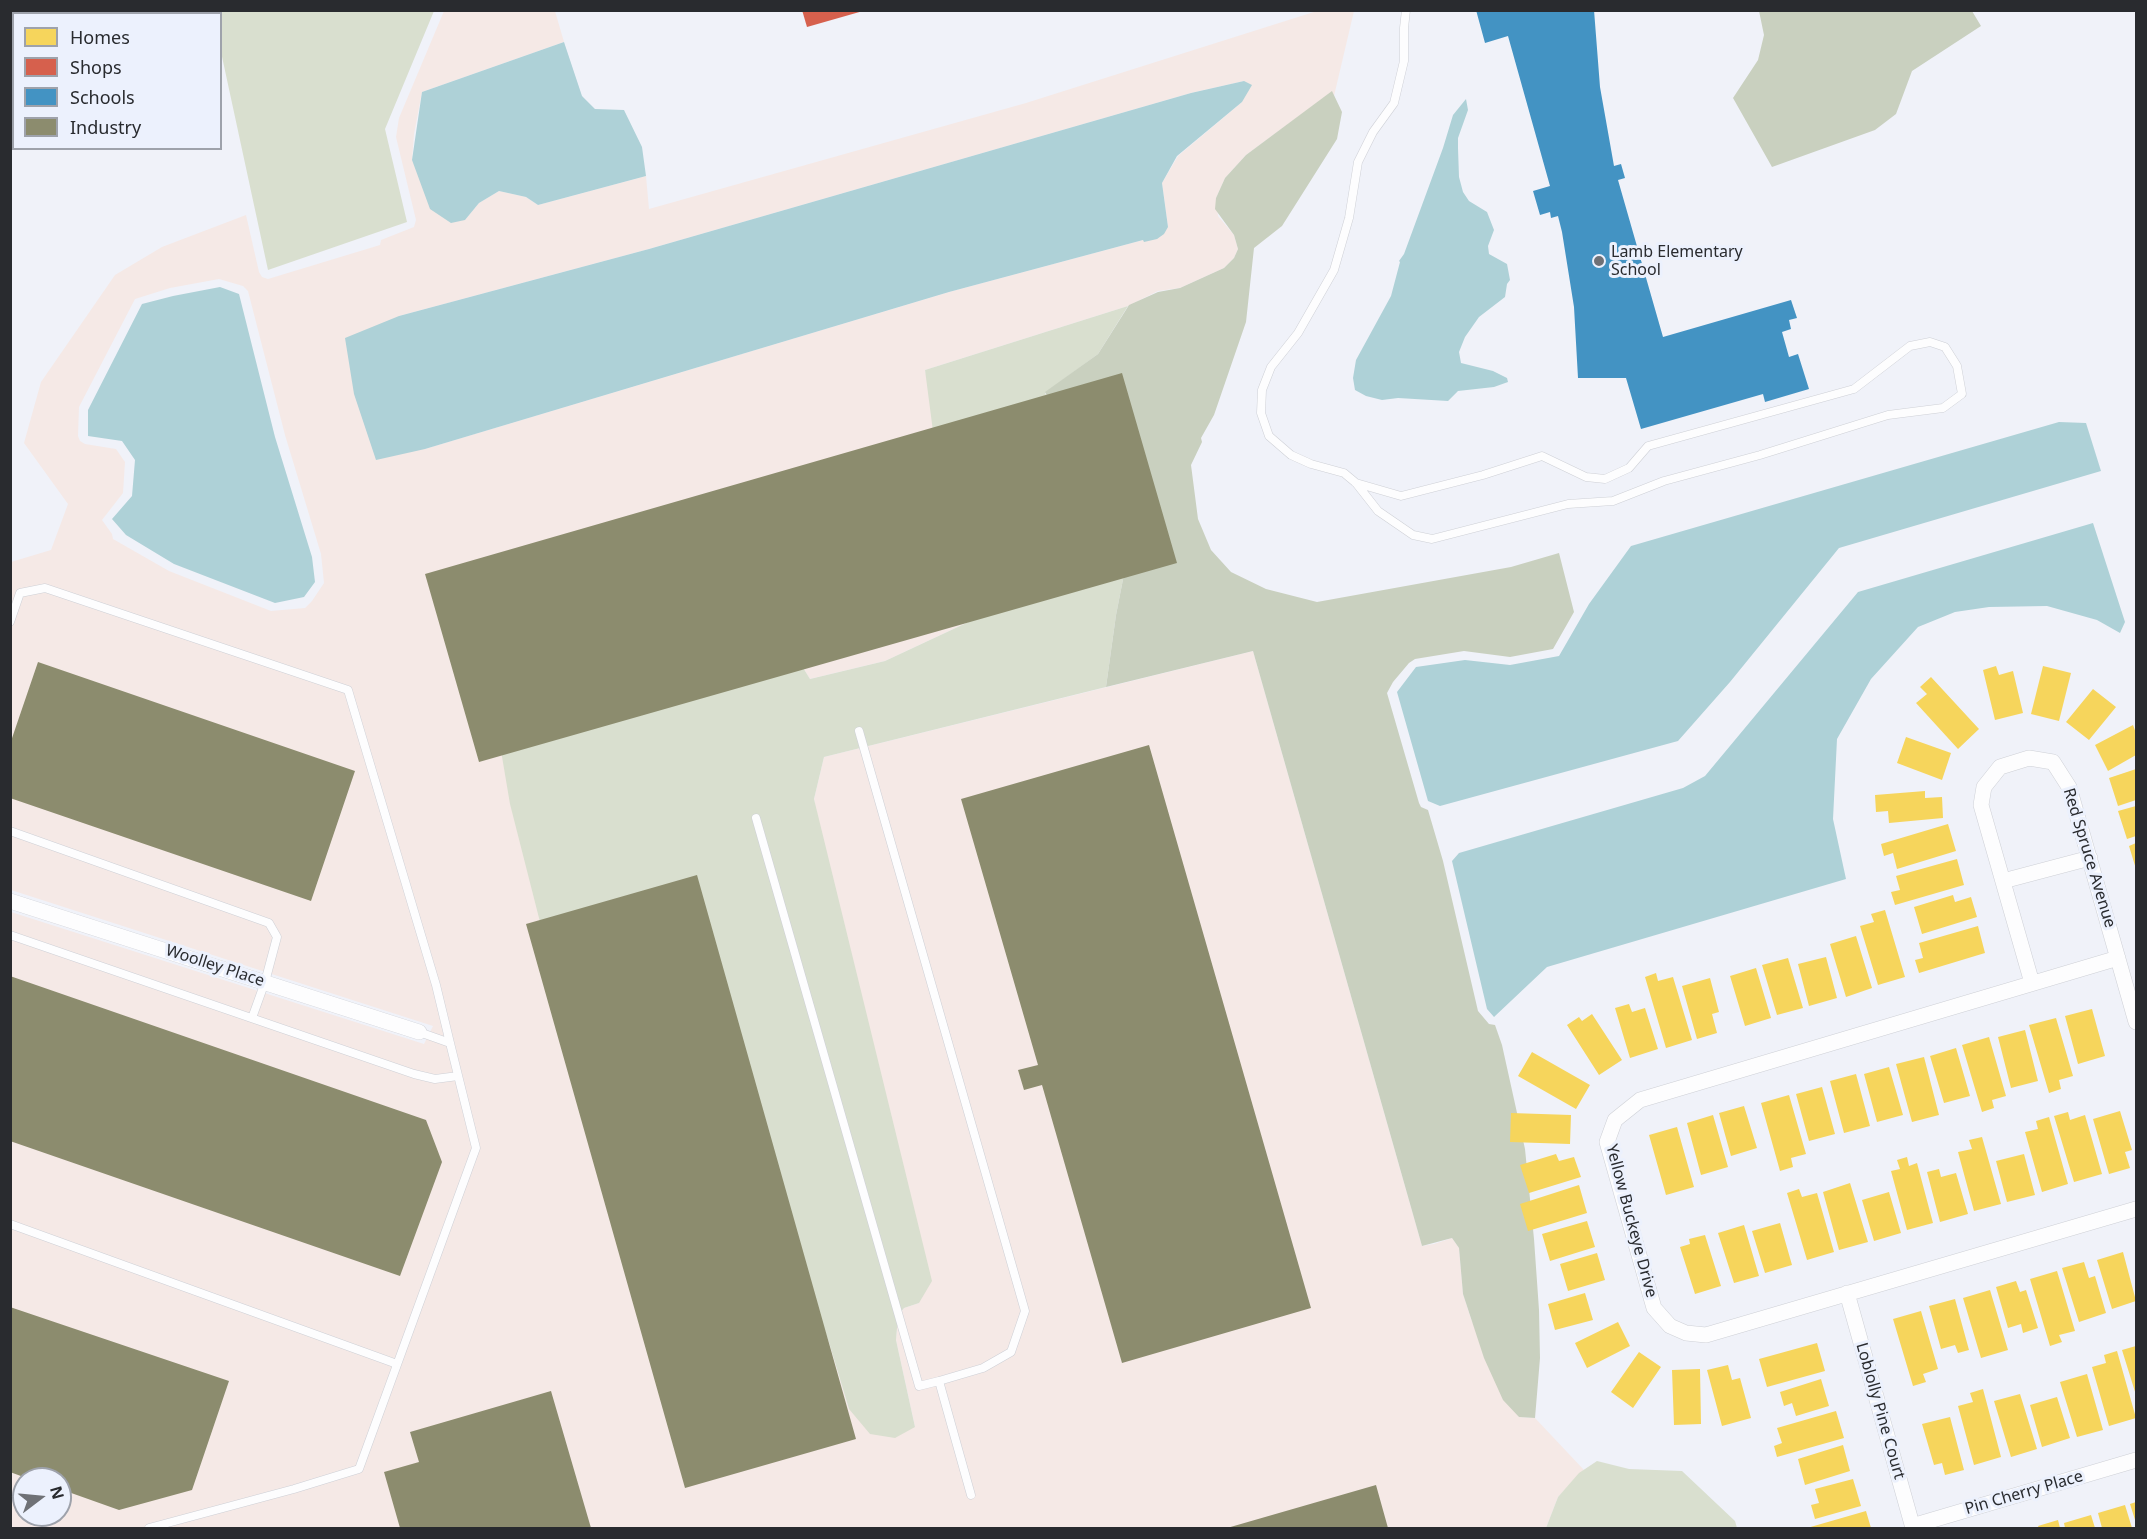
<!DOCTYPE html>
<html>
<head>
<meta charset="utf-8">
<style>
  body { margin:0 }
  #map { position:relative; width:2147px; height:1539px; overflow:hidden; background:#f0f2f9; font-family:"Noto Sans",sans-serif }
  canvas { display:block }
  .frame { position:absolute; inset:0; border:12px solid #292b2f; pointer-events:none }
  .legend { position:absolute; left:12px; top:12px; width:210px; height:138px; box-sizing:border-box; background:#ecf1fd; border:2px solid #9ea2ab; margin:0; padding:8px 10px; list-style:none; font-size:18px; color:#292b2f }
  .legend li { display:flex; align-items:center; gap:12px; height:30px }
  .legend b { width:30px; border:2px solid #9ea2ab }
  .north { position:absolute; left:12px; top:1467px; width:60px; height:60px; box-sizing:border-box; background:#ecf1fd; border:2px solid #9ea2ab; border-radius:50%; rotate:74deg; font-size:16px; font-weight:700; line-height:24px; text-align:center; color:#292b2f }
  .north::after { content:''; display:block; margin:auto; width:21px; height:27px; background:#6f7176; clip-path:polygon(50% 0,100% 100%,50% 72%,0 100%) }
</style>
</head>
<body>
<div id="map">
<canvas width="2147" height="1539"></canvas>
<div class="frame"></div>
<ul class="legend">
<li><b style="height:16px;background:#f6d55c"></b>Homes</li>
<li><b style="height:16px;background:#d6604d"></b>Shops</li>
<li><b style="height:16px;background:#4393c3"></b>Schools</li>
<li><b style="height:16px;background:#8c8c6e"></b>Industry</li>
</ul>
<div class="north">N</div>
</div>
<script>
const g = document.querySelector('canvas').getContext('2d');
g.lineJoin = 'round';
function fillPath(path, color) { g.fillStyle = color; g.fill(path, 'evenodd'); }
const shape = rows => new Path2D(rows.map(r => 'M' + r).join(''));
function trace(path, color, width, dash) { g.strokeStyle = color; g.lineWidth = width; g.lineCap = dash ? 'butt' : 'round'; g.setLineDash(dash || []); g.stroke(path); }
function label(font, color, halo, rows, align = 'center') {
  g.font = font + ' "Noto Sans",sans-serif'; g.lineWidth = 6; g.setLineDash([]); g.textBaseline = 'middle'; g.strokeStyle = halo; g.fillStyle = color; for (const [text, x, y, turn = 0] of rows) {
    g.save(); g.translate(x, y); g.rotate((+turn || 0) * Math.PI / 180); g.textAlign = isNaN(turn) ? turn : align; if (halo) g.strokeText(text, 0, 0); g.fillText(text, 0, 0); g.restore();
  }
}
const industrial = shape([
  [444,11,555,11,564,42,422,92,414,134,412,160,465,220,479,203,499,191,526,197,538,205,646,176,649,209,1026,103,1317,11,1354,11,1334,96,1332,92,1246,155,1225,178,1216,198,1218,216,1234,235,1238,249,1234,258,1224,268,1180,288,1158,291,1128,306,925,370,977,618,885,661,810,679,794,653,791,1227,830,1346,849,1409,915,1427,896,1340,898,1316,904,1308,919,1303,814,799,824,757,1253,651,1422,1246,1434,1244,1452,1238,1459,1248,1463,1294,1471,1319,1519,1417,1535,1418,1584,1470,1558,1497,1546,1528,11,1528,11,912,424,1044,433,1026,11,890,11,562,51,550,68,504,24,443,41,382,115,275,162,247,246,215,259,272,262,277,268,279,380,245,381,240,414,227,416,220,396,137,399,118],
  [1244,81,1242,102,1178,156,1162,183,1168,227,1143,240,949,292,425,449,399,316,649,249,1191,93],
  [219,279,243,286,248,291,285,435,321,554,324,583,312,601,305,608,271,611,169,571,113,539,112,534,102,520,123,493,125,462,116,449,85,444,80,441,78,436,79,407,135,299,170,288],
  [24,1479,60,1479,60,1515,24,1515]
]);
const green = shape([
  [211,11,434,11,385,129,407,222,268,270,221,52,220,14,212,13],
  [1128,306,1098,354,1045,393,1128,554,1116,615,1106,687,824,757,814,799,932,1281,919,1303,904,1308,898,1316,896,1340,915,1427,895,1438,870,1434,849,1409,830,1346,791,1227,596,1142,510,804,486,662,794,653,810,679,885,661,977,618,943,508,925,370],
  [1597,1461,1629,1469,1682,1471,1735,1521,1737,1528,1546,1528,1558,1497,1579,1473]
]);
const forest = shape([
  [1759,11,1972,11,1981,26,1912,71,1896,114,1875,130,1772,167,1733,98,1758,60,1764,35],
  [1332,91,1342,112,1337,139,1282,226,1254,248,1246,322,1214,415,1201,438,1202,442,1191,465,1198,519,1211,550,1231,572,1266,589,1317,602,1511,567,1559,553,1574,612,1553,649,1510,657,1464,651,1415,659,1409,663,1393,682,1387,693,1419,803,1421,807,1428,810,1443,861,1478,1011,1489,1024,1495,1025,1502,1045,1525,1149,1534,1239,1539,1310,1540,1358,1535,1418,1519,1417,1503,1400,1484,1358,1463,1294,1459,1248,1452,1238,1422,1246,1253,651,1106,687,1116,615,1128,554,1045,392,1098,354,1129,305,1158,292,1180,288,1224,268,1234,258,1238,249,1234,235,1215,209,1216,198,1225,178,1246,155]
]);
const water = shape([
  [564,42,582,96,595,109,624,110,642,147,646,176,538,205,526,197,499,191,479,203,465,220,451,223,430,209,412,160,422,92],
  [1244,81,1252,85,1242,102,1177,156,1162,183,1168,227,1164,234,1157,239,1144,242,1143,240,949,292,425,449,376,460,354,394,345,338,399,316,649,249,1191,93],
  [1466,99,1468,110,1458,138,1458,148,1459,177,1463,192,1469,201,1487,212,1494,230,1488,246,1489,254,1507,264,1510,280,1507,284,1505,297,1479,317,1465,337,1459,352,1461,363,1493,371,1507,378,1508,382,1494,387,1458,391,1448,401,1398,398,1382,400,1366,396,1355,390,1353,378,1356,360,1391,296,1400,262,1399,261,1404,254,1443,148,1453,115],
  [220,287,239,294,275,437,312,557,315,582,304,597,275,603,174,564,126,535,112,519,132,496,135,460,122,441,88,436,88,410,142,304,173,296],
  [2059,422,2086,423,2101,471,1839,548,1730,682,1678,741,1440,806,1428,801,1397,692,1416,667,1465,660,1510,665,1559,656,1589,604,1631,546],
  [2093,523,2125,622,2120,633,2097,620,2047,606,1989,607,1955,612,1918,627,1871,679,1837,739,1833,819,1846,879,1547,967,1494,1017,1487,1009,1452,861,1459,853,1683,788,1705,776,1858,592]
]);
const homes = shape([
  [1996,666,1999,675,2013,671,2023,713,1995,720,1983,670],
  [2043,666,2071,673,2059,721,2031,714],
  [1931,677,1979,729,1958,749,1916,703,1927,694,1920,687],
  [2093,689,2116,707,2089,740,2066,722],
  [2133,725,2136,733,2136,755,2108,771,2095,745],
  [1906,737,1951,753,1942,780,1897,763],
  [2136,769,2136,800,2118,806,2109,778],
  [1925,791,1925,798,1942,797,1943,818,1889,823,1888,811,1876,812,1875,795],
  [2136,806,2136,836,2127,839,2118,811],
  [1948,824,1956,851,1897,869,1893,853,1884,856,1881,844],
  [2136,843,2136,869,2129,846],
  [1957,859,1964,885,1895,905,1891,892,1900,890,1896,876],
  [1953,895,1955,902,1971,897,1977,917,1922,934,1914,907],
  [1885,910,1905,977,1878,985,1860,926,1874,922,1871,914],
  [1978,926,1985,953,1919,973,1915,960,1923,958,1919,943],
  [1856,936,1872,988,1846,997,1830,944],
  [1826,957,1837,998,1809,1006,1798,964],
  [1788,958,1803,1008,1777,1015,1762,965],
  [1756,968,1771,1018,1745,1026,1730,976],
  [1656,973,1658,981,1673,977,1692,1040,1666,1048,1645,977],
  [1710,978,1719,1012,1712,1014,1717,1033,1697,1039,1682,986],
  [1629,1004,1632,1012,1645,1008,1658,1049,1630,1058,1615,1008],
  [2092,1009,2105,1056,2078,1064,2065,1016],
  [1592,1014,1622,1060,1599,1075,1567,1025,1579,1017,1582,1021],
  [2056,1018,2073,1076,2059,1080,2061,1089,2049,1093,2029,1025],
  [2025,1030,2038,1081,2011,1088,1998,1037],
  [1989,1037,2006,1096,1992,1100,1994,1108,1982,1112,1962,1045],
  [1956,1048,1970,1096,1944,1103,1930,1056],
  [1532,1052,1590,1085,1576,1109,1518,1076],
  [1924,1057,1939,1115,1912,1122,1896,1064],
  [1889,1067,1903,1115,1877,1122,1864,1074],
  [1856,1074,1870,1126,1844,1133,1830,1081],
  [1822,1087,1835,1134,1809,1141,1796,1094],
  [1789,1095,1806,1154,1791,1158,1793,1167,1780,1171,1761,1103],
  [1744,1106,1757,1148,1731,1156,1719,1113],
  [2120,1111,2132,1150,2125,1152,2130,1168,2109,1174,2093,1119],
  [2068,1112,2070,1120,2085,1115,2102,1174,2074,1182,2054,1116],
  [1511,1113,1571,1115,1570,1144,1510,1142],
  [1713,1115,1728,1167,1701,1175,1687,1123],
  [2049,1117,2068,1184,2042,1192,2025,1132,2038,1129,2036,1121],
  [1677,1127,1694,1187,1666,1195,1649,1135],
  [1982,1137,2001,1204,1974,1211,1958,1152,1972,1149,1969,1140],
  [1556,1154,1559,1161,1574,1157,1581,1177,1529,1193,1520,1165],
  [2024,1154,2035,1195,2007,1202,1996,1161],
  [1907,1157,1909,1166,1917,1163,1933,1223,1907,1230,1891,1171,1900,1169,1897,1160],
  [1939,1169,1941,1177,1956,1173,1968,1214,1940,1222,1927,1172],
  [1850,1183,1868,1242,1839,1250,1823,1192],
  [1579,1185,1587,1213,1528,1231,1520,1204],
  [1799,1189,1802,1197,1817,1193,1834,1252,1807,1260,1787,1193],
  [1889,1192,1901,1233,1874,1241,1862,1200],
  [1587,1221,1595,1247,1550,1261,1542,1234],
  [1780,1223,1792,1265,1765,1273,1752,1231],
  [1744,1225,1759,1276,1734,1283,1718,1233],
  [1705,1235,1721,1286,1695,1294,1680,1247,1690,1244,1689,1239],
  [2123,1252,2136,1301,2112,1309,2097,1260],
  [1597,1253,1605,1280,1568,1291,1560,1264],
  [2084,1262,2089,1278,2095,1276,2106,1313,2079,1322,2062,1268],
  [2057,1271,2075,1331,2059,1335,2062,1342,2050,1346,2030,1279],
  [2016,1281,2020,1292,2026,1290,2038,1328,2023,1333,2021,1324,2008,1328,1996,1287],
  [1990,1290,2008,1350,1981,1358,1963,1298],
  [1585,1293,1593,1320,1555,1330,1548,1304],
  [1955,1299,1969,1350,1958,1353,1955,1345,1941,1349,1929,1306],
  [1921,1311,1938,1369,1923,1374,1926,1382,1913,1386,1893,1319],
  [1618,1322,1630,1346,1587,1368,1575,1343],
  [1817,1343,1825,1371,1767,1387,1759,1359],
  [2136,1346,2136,1395,2122,1350],
  [2117,1351,2136,1418,2109,1426,2092,1367,2106,1363,2104,1355],
  [1639,1352,1661,1367,1633,1408,1611,1392],
  [1728,1365,1732,1380,1740,1378,1751,1418,1722,1426,1707,1370],
  [1700,1369,1701,1424,1674,1425,1672,1370],
  [2087,1374,2103,1430,2077,1437,2060,1382],
  [1821,1379,1829,1406,1796,1416,1792,1403,1784,1406,1780,1392],
  [1983,1389,2001,1457,1974,1465,1958,1406,1973,1402,1970,1393],
  [2020,1394,2037,1449,2011,1457,1994,1401],
  [2057,1397,2070,1438,2042,1447,2030,1405],
  [1836,1411,1844,1438,1777,1457,1774,1446,1782,1443,1777,1428],
  [1950,1417,1964,1470,1945,1475,1942,1463,1934,1465,1922,1424],
  [1843,1445,1850,1471,1805,1485,1798,1459],
  [1853,1479,1861,1506,1815,1519,1811,1505,1819,1503,1815,1489],
  [2136,1502,2136,1523,2130,1504],
  [2125,1505,2132,1528,2102,1528,2098,1513],
  [1866,1511,1871,1528,1807,1528],
  [2091,1515,2095,1528,2065,1528,2064,1523],
  [2058,1520,2060,1528,2039,1528,2038,1526]
]);
const shops = shape([
  [802,10,863,10,863,11,807,27]
]);
const schools = shape([
  [1476,10,1594,10,1600,87,1614,166,1621,164,1625,178,1618,180,1663,337,1791,300,1797,318,1789,320,1791,329,1782,332,1789,357,1798,354,1809,389,1765,402,1763,394,1641,429,1626,378,1578,378,1574,307,1562,232,1558,216,1551,218,1550,212,1540,215,1533,191,1550,186,1508,36,1485,43]
]);
const industry = shape([
  [1122,373,1177,563,479,762,425,574],
  [38,662,355,771,311,901,10,798,10,744],
  [1149,745,1311,1308,1122,1363,1042,1085,1024,1090,1018,1070,1038,1065,961,799],
  [697,875,856,1439,685,1488,526,924],
  [10,976,426,1120,442,1162,400,1276,10,1141],
  [10,1307,229,1381,192,1490,119,1510,60,1489,60,1479,29,1479,10,1472],
  [551,1391,591,1528,400,1528,384,1472,419,1462,410,1432],
  [1376,1485,1388,1528,1227,1528]
]);
const service = shape([
  [1356,483,1401,496,1483,475,1542,456,1586,477,1605,479,1629,468,1648,446,1854,389,1910,346,1930,342,1945,347,1957,366,1962,394,1943,408,1888,415,1760,455,1664,481,1613,501,1568,504,1432,539,1413,535,1378,511,1356,483,1344,473,1311,464,1291,455,1269,436,1261,413,1262,390,1271,367,1298,333,1334,270,1349,218,1358,162,1373,132,1394,103,1404,61,1404,28,1406,10],
  [10,622,20,593,45,588,348,690,436,985,450,1043,419,1032],
  [859,731,1025,1311,1011,1352,983,1368,939,1381,971,1495],
  [756,818,919,1386,939,1381],
  [10,831,269,923,277,937,265,982,252,1018],
  [10,935,414,1074,435,1079,458,1076],
  [10,1224,397,1364],
  [149,1528,294,1489,359,1469,476,1148,450,1043]
]);
const minor = shape([
  [2003,881,2090,858],
  [10,901,419,1032],
  [2118,958,1640,1100,1615,1120,1607,1142,1654,1308,1670,1326,1686,1333,1706,1335,2136,1209],
  [2032,983,1981,805,1984,787,2000,767,2029,758,2053,762,2069,787,2136,1022],
  [1847,1293,1913,1528],
  [1912,1526,2136,1460]
]);
const markers = [
  [1599,261,6,"#6f7176"]
];
const poiNames = [
  ["Lamb Elementary",1611,252],
  ["School",1611,270]
];
const streetNames = [
  ["Red Spruce Avenue",2089,858,73],
  ["Woolley Place",215,966,18],
  ["Yellow Buckeye Drive",1631,1221,75],
  ["Loblolly Pine Court",1880,1411,74],
  ["Pin Cherry Place",2024,1493,-16]
];
fillPath(industrial, '#f5e9e6');
fillPath(green, '#d9dfcf');
fillPath(forest, '#c9d0bf');
fillPath(water, '#aed1d7');
fillPath(homes, '#f6d55c');
fillPath(shops, '#d6604d');
fillPath(schools, '#4393c3');
fillPath(industry, '#8c8c6e');
trace(service, '#ced0d6', 9);
trace(minor, '#ced0d6', 16);
trace(service, '#fdfdfe', 8);
trace(minor, '#fdfdfe', 15);
for (const [x, y, r, color] of markers) { const dot = new Path2D(); dot.arc(x, y, r, 0, 2 * Math.PI); g.fillStyle = color; g.fill(dot); trace(dot, '#ecf1fd', 2); }
label('16px', '#292b2f', '#ecf1fd', poiNames, 'left');
label('16px', '#292b2f', '#ecf1fd', streetNames);
</script>
</body>
</html>
